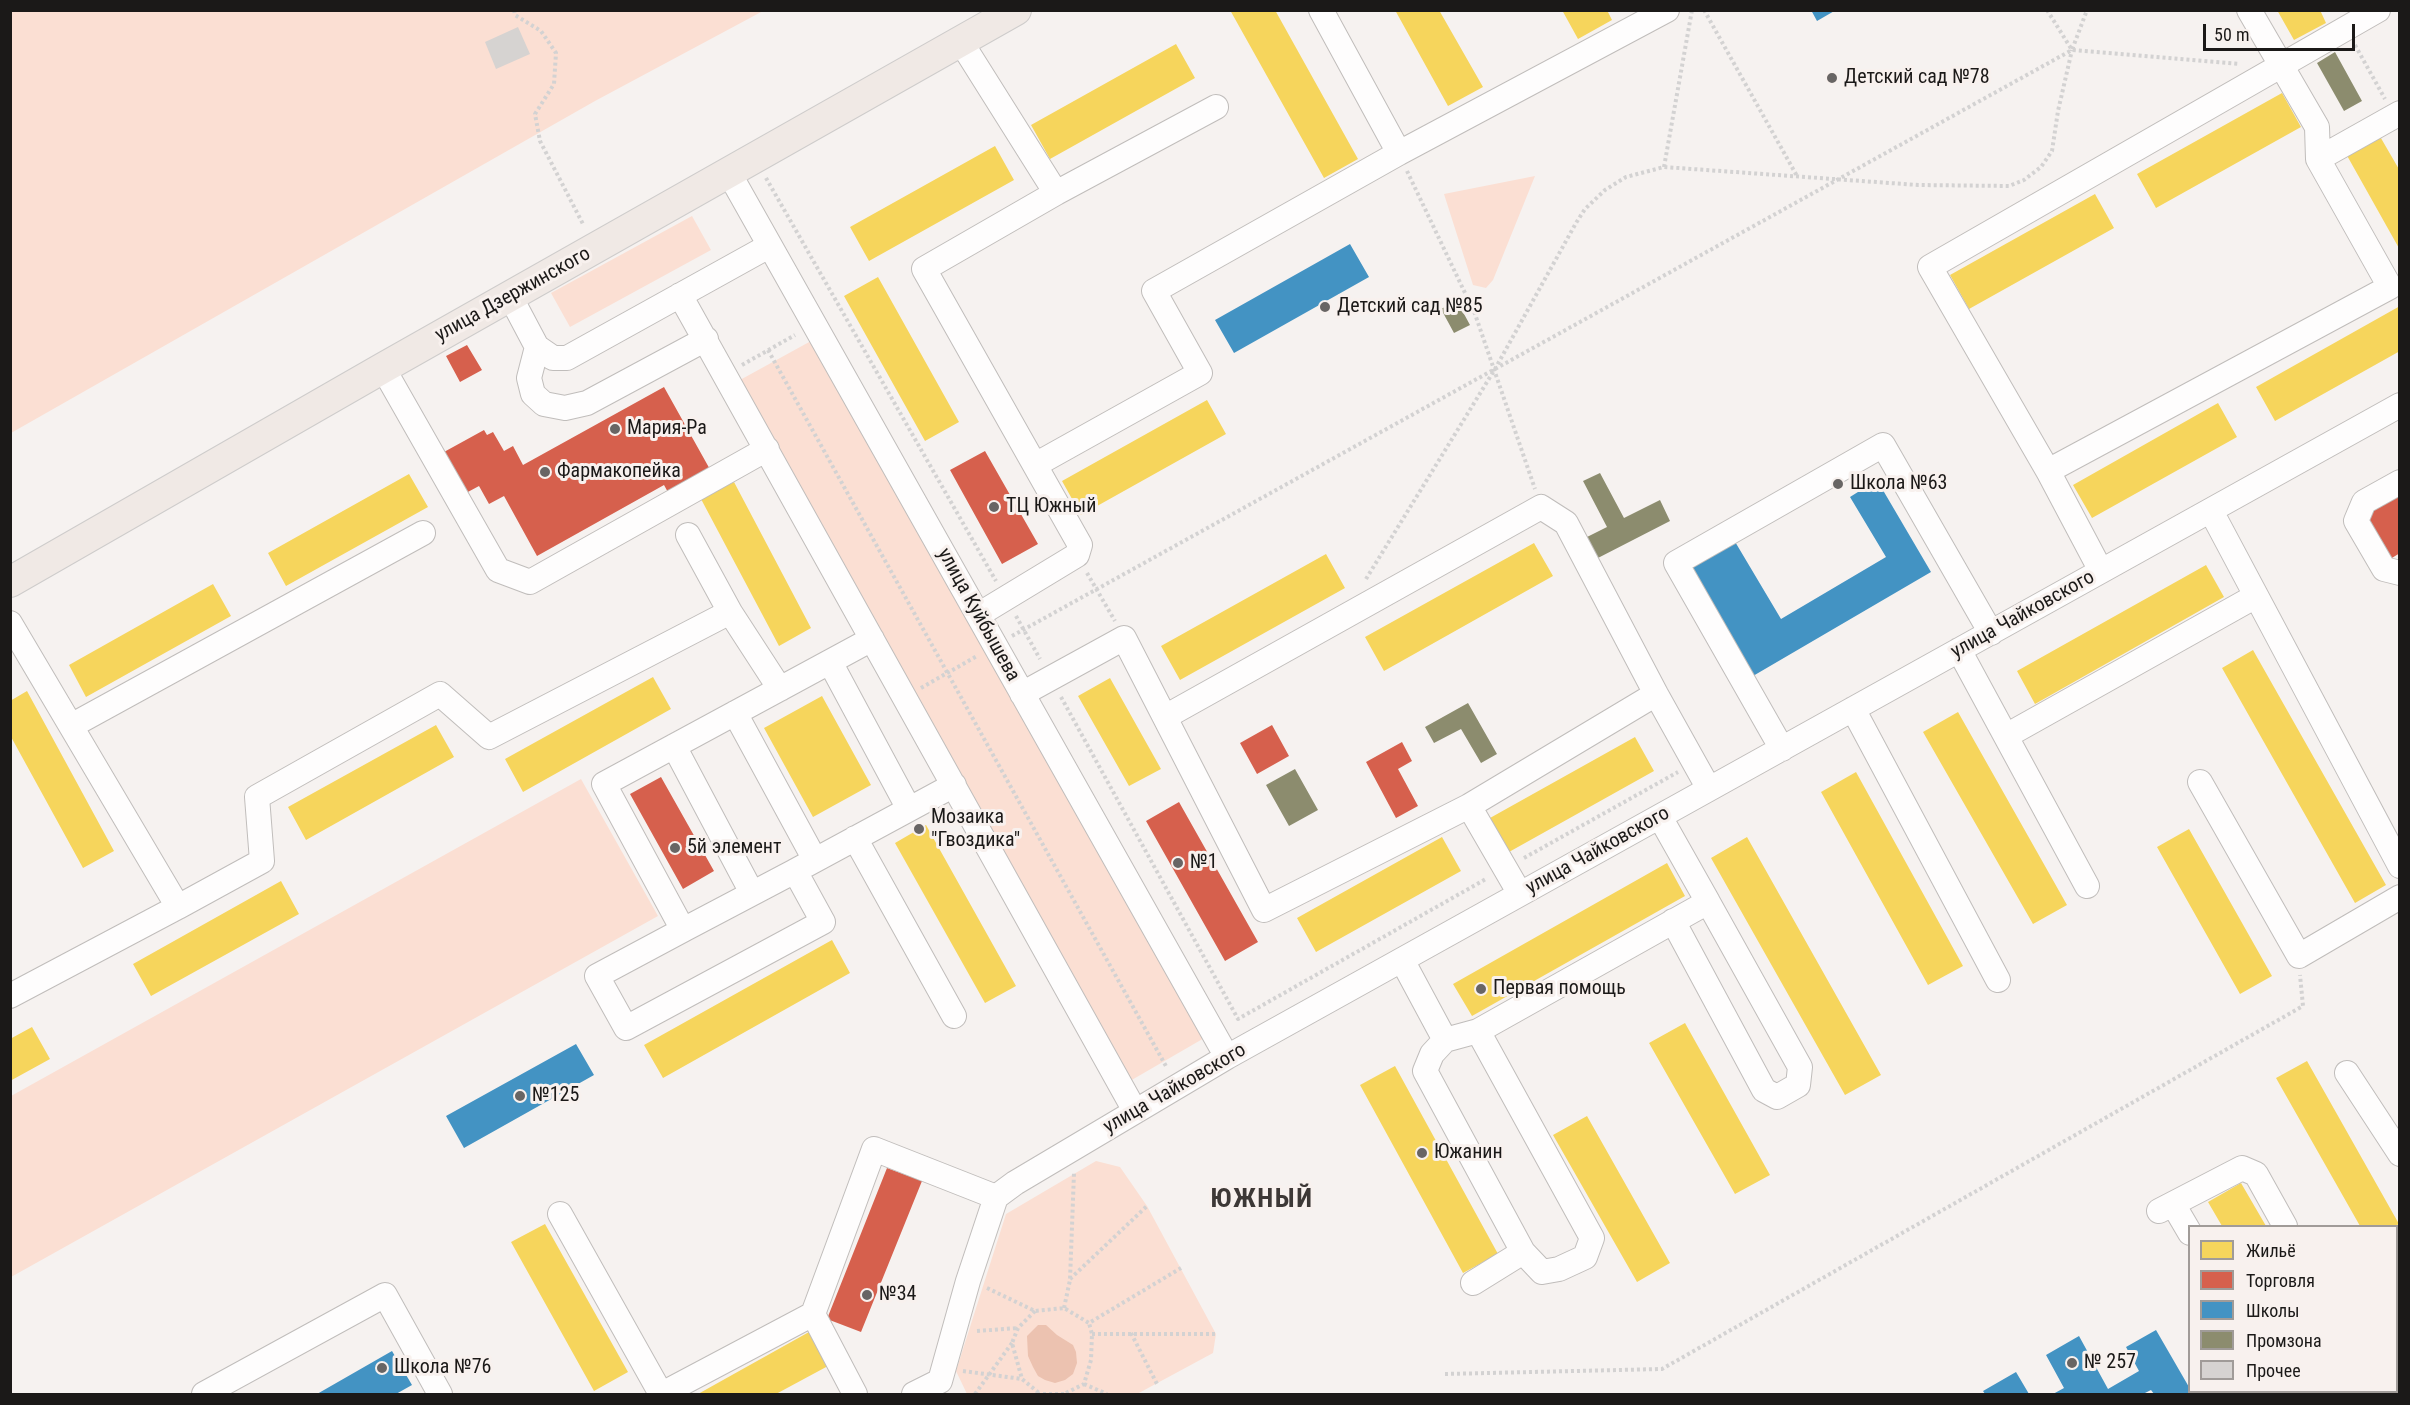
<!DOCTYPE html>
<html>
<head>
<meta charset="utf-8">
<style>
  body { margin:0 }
  #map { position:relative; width:2410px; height:1405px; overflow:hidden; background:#f6f2f0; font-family:"Roboto Condensed",sans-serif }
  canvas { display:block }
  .frame { position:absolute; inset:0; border:12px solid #1b1918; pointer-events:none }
  .legend { position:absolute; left:2188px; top:1225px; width:210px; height:168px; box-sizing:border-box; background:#f8f1ee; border:2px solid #a09b98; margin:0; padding:8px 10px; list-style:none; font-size:18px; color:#1b1918 }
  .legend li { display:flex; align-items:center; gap:12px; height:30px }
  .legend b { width:30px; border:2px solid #a09b98 }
  .scale { position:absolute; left:2203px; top:24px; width:152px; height:27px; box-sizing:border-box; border:3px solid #1b1918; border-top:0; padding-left:8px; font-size:18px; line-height:21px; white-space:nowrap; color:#1b1918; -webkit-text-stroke:4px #f8f1ee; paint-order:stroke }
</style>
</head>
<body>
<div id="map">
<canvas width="2410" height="1405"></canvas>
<div class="frame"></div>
<ul class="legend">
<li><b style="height:16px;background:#f6d55c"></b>Жильё</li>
<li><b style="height:16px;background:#d6604d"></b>Торговля</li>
<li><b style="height:16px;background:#4393c3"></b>Школы</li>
<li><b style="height:16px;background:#8c8c6e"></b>Промзона</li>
<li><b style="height:16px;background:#d6d3d1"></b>Прочее</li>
</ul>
<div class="scale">50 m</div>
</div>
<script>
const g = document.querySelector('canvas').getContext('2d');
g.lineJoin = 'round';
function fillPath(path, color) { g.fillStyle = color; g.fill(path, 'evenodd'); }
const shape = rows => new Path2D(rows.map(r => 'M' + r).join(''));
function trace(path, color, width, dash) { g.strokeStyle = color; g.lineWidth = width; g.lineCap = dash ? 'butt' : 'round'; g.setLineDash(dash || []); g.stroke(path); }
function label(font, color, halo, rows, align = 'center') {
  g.font = font + ' "Roboto Condensed",sans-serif'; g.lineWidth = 6; g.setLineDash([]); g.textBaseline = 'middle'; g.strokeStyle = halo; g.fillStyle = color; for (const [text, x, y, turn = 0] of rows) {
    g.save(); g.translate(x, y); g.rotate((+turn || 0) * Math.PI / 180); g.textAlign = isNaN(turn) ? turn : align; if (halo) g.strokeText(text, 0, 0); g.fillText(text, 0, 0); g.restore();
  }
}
const green = shape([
  [11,11,763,11,595,101,11,433],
  [1535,176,1493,280,1486,288,1473,285,1444,194],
  [692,216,711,250,570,327,551,293],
  [811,341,1206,1037,1130,1081,740,380],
  [581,779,658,916,11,1277,11,1096],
  [1096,1161,1120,1167,1147,1206,1216,1334,1213,1353,1137,1394,967,1394,956,1371,1006,1214]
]);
const water = shape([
  [1038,1325,1046,1325,1057,1335,1073,1345,1076,1352,1077,1363,1073,1374,1065,1380,1055,1383,1045,1380,1038,1376,1033,1367,1028,1356,1027,1336]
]);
const homes = shape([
  [1230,10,1275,10,1358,159,1324,178],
  [1395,10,1439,10,1483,87,1448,106],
  [1562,10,1607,10,1612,20,1578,39],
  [2277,10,2320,10,2326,23,2294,40],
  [1176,44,1195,78,1050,159,1031,125],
  [2282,93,2301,127,2156,208,2137,174],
  [2378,133,2400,171,2400,250,2345,152],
  [995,146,1014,180,869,261,850,227],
  [2095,194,2114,228,1969,309,1950,275],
  [878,277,959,422,925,441,844,296],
  [2400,306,2400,351,2275,421,2256,387],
  [1207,400,1226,434,1081,515,1062,481],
  [2218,403,2237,437,2092,518,2073,485],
  [409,474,428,507,286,586,268,553],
  [734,482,811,628,779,646,701,499],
  [1534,543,1553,576,1384,671,1365,637],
  [1326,554,1345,588,1180,680,1161,646],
  [2206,565,2224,597,2035,704,2017,671],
  [213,584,231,616,86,697,69,665],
  [2253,650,2386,885,2355,903,2222,668],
  [653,677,671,709,523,792,505,759],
  [1110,678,1161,769,1129,786,1078,696],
  [27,691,114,851,83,868,10,735,10,701],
  [822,696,871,785,813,817,764,728],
  [1958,712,2067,905,2033,924,1923,732],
  [436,725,454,757,306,840,288,807],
  [1635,737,1654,771,1509,852,1490,818],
  [1856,772,1963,966,1928,985,1821,792],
  [926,825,1016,986,985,1003,895,843],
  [2189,829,2272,976,2240,994,2157,847],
  [1442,837,1461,871,1316,952,1297,918],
  [1747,837,1881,1075,1845,1095,1711,858],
  [1667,863,1685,896,1472,1016,1453,984],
  [281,881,299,914,151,996,133,964],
  [832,940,850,973,663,1078,644,1045],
  [1685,1023,1770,1175,1735,1194,1649,1043],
  [32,1027,50,1059,10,1081,10,1039],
  [2307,1061,2399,1224,2395,1226,2360,1226,2276,1078],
  [1395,1066,1498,1254,1463,1273,1360,1085],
  [1587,1116,1670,1263,1637,1282,1553,1135],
  [2241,1183,2266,1226,2222,1226,2208,1202],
  [545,1224,628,1372,594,1391,511,1242],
  [809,1332,828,1366,776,1394,698,1394],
  [2400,1332,2400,1381,2396,1383,2396,1335]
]);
const shops = shape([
  [467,345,482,370,460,382,446,356],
  [664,387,712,473,670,496,664,485,537,556,504,496,489,504,479,486,466,493,444,452,484,430,487,435,493,432,504,451,513,446,523,465],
  [985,451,1038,544,1002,564,950,470],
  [2400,494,2400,553,2387,561,2361,516],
  [1272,725,1289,756,1257,774,1240,743],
  [1402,742,1412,761,1398,769,1418,806,1396,818,1366,762],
  [661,777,714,871,683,889,630,794],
  [1179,802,1258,942,1225,961,1146,821],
  [887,1168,922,1181,861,1332,827,1319]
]);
const schools = shape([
  [1811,10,1836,10,1817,21],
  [1350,244,1369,277,1234,353,1215,320],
  [1877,480,1931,572,1753,676,1689,567,1734,540,1781,619,1886,557,1850,497],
  [576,1044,594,1075,464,1148,446,1116],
  [2156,1330,2193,1394,2154,1394,2151,1390,2143,1394,2053,1394,2064,1388,2046,1355,2079,1336,2108,1389,2139,1371,2126,1347],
  [392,1351,412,1385,396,1394,317,1394],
  [2016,1372,2029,1394,1985,1394,1983,1391]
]);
const industry = shape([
  [2335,52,2362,101,2344,111,2317,63],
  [1457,301,1470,325,1454,333,1441,309],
  [1600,473,1624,518,1660,500,1670,521,1596,559,1585,538,1607,527,1583,481],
  [1468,703,1497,754,1481,763,1461,729,1434,743,1425,727],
  [1295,769,1318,810,1289,826,1266,785]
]);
const building = shape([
  [518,27,530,54,496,69,485,42]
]);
const path = shape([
  [514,10,515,15,541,31,556,53,554,84,535,114,540,141,584,226],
  [1704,10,1797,176],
  [2047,10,2072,50,2239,64],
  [2355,45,2385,99],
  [1664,167,1692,10],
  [1407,171,1475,314,1535,489],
  [766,178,996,581],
  [768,350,1167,1068],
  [742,365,795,335],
  [1087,573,1115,621],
  [1366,579,1495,369,1576,223,1585,209,1605,190,1626,177,1664,167,1918,185,2009,186,2024,180,2041,167,2052,151,2058,111,2072,50],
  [1016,616,1040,659],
  [1012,636,2072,50,2087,10],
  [921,688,977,656],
  [1061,697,1238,1019,1486,879],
  [1524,858,1678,772],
  [1070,1279,1147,1206],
  [987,1288,1035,1311,1064,1308,1089,1323,1181,1268],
  [1064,1308,1070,1280,1074,1173],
  [1035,1311,1018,1328,1012,1343,1022,1379,1039,1393],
  [977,1331,1018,1328],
  [1131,1333,1157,1384],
  [1092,1334,1216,1334],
  [963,1371,1022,1379],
  [1445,1374,1662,1369,2303,1006,2300,975],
  [1084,1384,1107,1394],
  [1066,1393,1084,1384,1091,1360,1092,1334,1089,1323],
  [975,1394,1012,1343],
  [1037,1394,1066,1394]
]);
const minor = shape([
  [1321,10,1399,153],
  [961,42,1056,193],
  [2318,159,2400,113],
  [729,173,1227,1057],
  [680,295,1135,1111],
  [510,296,537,347,553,358,567,358,769,246],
  [537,347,529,378,533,394,544,404,565,408,587,403,706,339],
  [383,368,498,570,530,582,767,449],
  [1035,465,1200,373,1154,291,1399,153,1667,10],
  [2048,471,2390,287,2318,159,2317,127,2249,10],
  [2400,482,2364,502,2356,521,2384,569,2400,573],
  [2211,511,2400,866],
  [688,535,730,612],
  [2101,571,2048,471,1930,267,2378,10],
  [978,615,1077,555,1080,545,924,269,1056,193,1216,107],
  [10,623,178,907,262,861,257,797,440,694,489,737,730,612,780,689],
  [872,639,604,784,683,930,597,976,626,1028,823,922,795,871,954,785],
  [1959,650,2087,886],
  [830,662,909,809],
  [1022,694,1124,638,1264,910,1469,806,1656,694],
  [1853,709,1998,980],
  [735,713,815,860],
  [1165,717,1541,507,1566,523,1656,694,1709,789],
  [71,726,423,533],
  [2006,736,2256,596],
  [674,746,752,893],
  [1782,749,1676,563,1883,445,1991,633],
  [2200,782,2299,956,2400,897],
  [1469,806,1520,894],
  [855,838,954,1016],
  [1673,921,1764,1090,1777,1097,1798,1085,1800,1067,1708,902],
  [683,930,795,871],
  [1402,960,1445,1040,1432,1054,1425,1071,1523,1252,1542,1272,1559,1269,1585,1257,1592,1238,1478,1031,1445,1040],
  [10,996,178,907],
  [1478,1031,1708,902,1660,817],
  [2347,1073,2400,1154],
  [2173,1204,2190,1233],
  [2159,1211,2242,1168,2256,1174,2285,1226],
  [560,1214,661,1394],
  [1473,1283,1523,1252],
  [2396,1308,2400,1306],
  [813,1314,874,1149,996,1197],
  [204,1394,385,1295,440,1394],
  [662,1394,813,1314,855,1394],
  [914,1394,940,1381,968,1281,996,1197,1015,1183,1227,1057,2400,405],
  [2284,1394,2287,1392]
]);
const major = shape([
  [10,582,383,368,1016,10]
]);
const markers = [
  [1832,78,6,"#686564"],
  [1325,307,6,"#686564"],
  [615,429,6,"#686564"],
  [545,472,6,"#686564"],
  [1838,484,6,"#686564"],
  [994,507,6,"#686564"],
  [919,829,6,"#686564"],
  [675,848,6,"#686564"],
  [1178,863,6,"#686564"],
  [1481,989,6,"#686564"],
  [520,1096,6,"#686564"],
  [1422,1153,6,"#686564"],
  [867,1295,6,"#686564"],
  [2072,1363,6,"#686564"],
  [382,1368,6,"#686564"]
];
const poiNames = [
  ["Детский сад №78",1844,78],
  ["Детский сад №85",1337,307],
  ["Мария-Ра",627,429],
  ["Фармакопейка",557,472],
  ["Школа №63",1850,484],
  ["ТЦ Южный",1006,507],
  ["Мозаика",931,818],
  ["\"Гвоздика\"",931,841],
  ["5й элемент",687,848],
  ["№1",1190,863],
  ["Первая помощь",1493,989],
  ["№125",532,1096],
  ["Южанин",1434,1153],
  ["№34",879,1295],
  ["№ 257",2084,1363],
  ["Школа №76",394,1368]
];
const streetNames = [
  ["улица Дзержинского",513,295,-29],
  ["улица Куйбышева",978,615,61],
  ["улица Чайковского",2023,615,-29],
  ["улица Чайковского",1598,851,-29],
  ["улица Чайковского",1175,1089,-30]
];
const districtNames = [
  ["ЮЖНЫЙ",1262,1200]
];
fillPath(green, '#fbdfd3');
fillPath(water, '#ecc2b0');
fillPath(homes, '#f6d55c');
fillPath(shops, '#d6604d');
fillPath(schools, '#4393c3');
fillPath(industry, '#8c8c6e');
fillPath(building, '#d6d3d1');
trace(minor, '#c0bdbb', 26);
trace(major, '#cecccb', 32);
trace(path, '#d3d2d2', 4, [3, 3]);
trace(minor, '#fefdfd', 24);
trace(major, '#f0e9e5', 30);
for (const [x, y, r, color] of markers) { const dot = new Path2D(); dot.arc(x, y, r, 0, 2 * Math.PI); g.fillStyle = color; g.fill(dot); trace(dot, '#f8f1ee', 2); }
label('20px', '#1b1918', '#f8f1ee', poiNames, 'left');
label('20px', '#1b1918', '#f8f1ee', streetNames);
g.letterSpacing = '1.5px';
label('bold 26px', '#3d3836', '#f8f1ee', districtNames);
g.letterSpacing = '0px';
</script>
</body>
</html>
